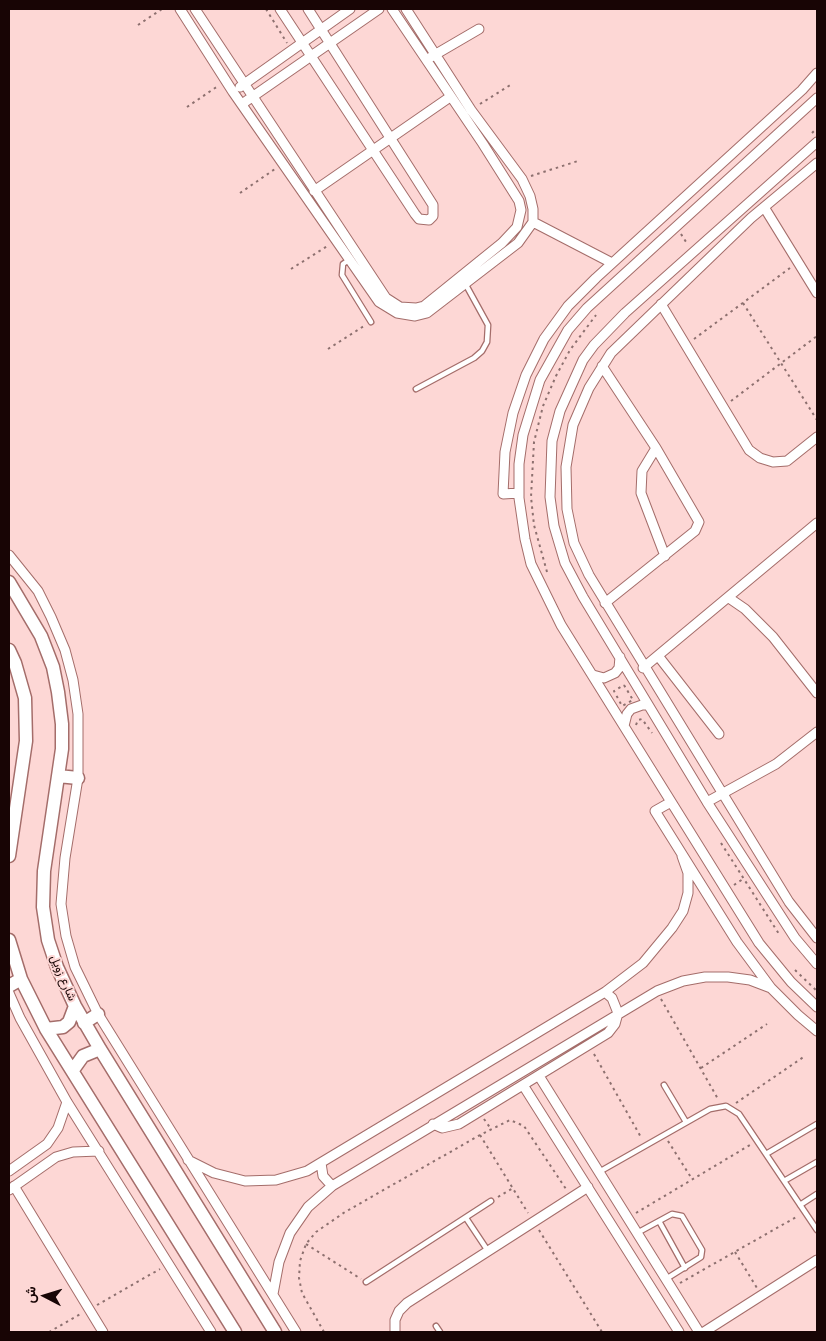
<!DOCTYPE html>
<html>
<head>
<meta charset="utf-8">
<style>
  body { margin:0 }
  #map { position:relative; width:826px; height:1341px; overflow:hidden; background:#fdd7d5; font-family:Lora,Vazirmatn,serif }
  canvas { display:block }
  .frame { position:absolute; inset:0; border:10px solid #180505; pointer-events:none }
  .north { position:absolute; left:20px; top:1271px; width:50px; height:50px; -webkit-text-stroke:4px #fdd7d5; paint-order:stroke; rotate:275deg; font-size:14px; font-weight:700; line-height:20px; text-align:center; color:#180505 }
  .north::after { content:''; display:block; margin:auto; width:18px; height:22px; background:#180505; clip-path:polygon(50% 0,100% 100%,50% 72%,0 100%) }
</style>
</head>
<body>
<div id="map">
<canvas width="826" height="1341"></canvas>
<div class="frame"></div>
<div class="north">ش</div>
</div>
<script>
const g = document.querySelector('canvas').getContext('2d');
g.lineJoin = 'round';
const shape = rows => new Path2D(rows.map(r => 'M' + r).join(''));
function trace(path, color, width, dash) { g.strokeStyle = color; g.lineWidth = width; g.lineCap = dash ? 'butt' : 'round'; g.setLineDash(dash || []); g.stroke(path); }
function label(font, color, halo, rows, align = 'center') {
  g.font = font + ' Lora,Vazirmatn,serif'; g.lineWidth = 4; g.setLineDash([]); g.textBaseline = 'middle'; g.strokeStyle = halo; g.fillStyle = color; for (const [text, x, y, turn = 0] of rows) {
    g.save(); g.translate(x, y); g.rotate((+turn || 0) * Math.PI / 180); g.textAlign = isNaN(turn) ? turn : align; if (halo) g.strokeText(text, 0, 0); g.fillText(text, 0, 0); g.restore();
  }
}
const path = shape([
  [266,9,287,43],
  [138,25,162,9],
  [480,104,512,84],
  [187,107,218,86],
  [812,133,817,128],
  [531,176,578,161],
  [240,193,275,169],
  [681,234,688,245],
  [291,269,329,245],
  [743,303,817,420],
  [694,339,790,268],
  [328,349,364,326],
  [731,401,817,336],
  [547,572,534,525,531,497,534,442,543,406,556,376,570,350,596,315],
  [624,685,633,700,622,706,614,691,624,685],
  [636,725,638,720,642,719,652,733],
  [721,843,779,934],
  [734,885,743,879],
  [795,970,817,991],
  [661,999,718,1099],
  [594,1054,642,1139],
  [701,1068,767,1024],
  [736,1103,805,1056],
  [484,1119,491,1129],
  [480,1135,528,1213],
  [668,1141,692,1179],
  [498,1197,513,1188],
  [636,1213,750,1145],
  [539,1230,602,1332],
  [306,1244,361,1279],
  [735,1252,757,1288],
  [680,1283,798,1216],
  [97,1305,160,1269],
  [49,1332,82,1313],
  [324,1332,302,1293,299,1278,300,1261,306,1244,316,1232,345,1212,480,1135,510,1120,524,1126,566,1189]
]);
const lane = shape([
  [349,260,343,264,342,275,371,322],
  [416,389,474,358,482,351,487,342,488,325,466,285],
  [664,1085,686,1122],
  [766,1154,817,1124],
  [599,1172,710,1109,726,1106,739,1114,817,1230],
  [784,1181,817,1162],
  [800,1205,817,1194],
  [466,1218,488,1251],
  [659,1221,685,1268],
  [637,1233,672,1214,682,1216,702,1250,701,1257,666,1279],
  [366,1282,491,1201],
  [436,1326,440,1332]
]);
const street = shape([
  [180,9,233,92,379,302,397,313,415,316,427,313,518,243,533,222,533,209,530,196,522,179,471,110,406,9],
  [195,9,386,298,400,307,416,308,424,306,502,243,517,227,521,210,519,201,483,144,392,9],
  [280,9,415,214,419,219,429,220,433,216,433,205,308,9],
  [431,57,479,29],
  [240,87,350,9],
  [817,98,587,308,568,330,540,380,523,435,519,464,519,498,525,539,531,564,561,625,759,943,791,982,817,1007],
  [242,104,379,9],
  [817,142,625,313,594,345,583,360,560,411,552,441,550,497,554,526,565,563,583,597,707,802,795,938,817,964],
  [817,163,751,218,611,353,589,388,573,425,566,467,567,509,574,543,589,575,789,902,817,938],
  [314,191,450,97],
  [764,207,817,293],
  [533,222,612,263],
  [661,304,749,450,760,458,773,462,787,461,817,437],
  [602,366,656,448,699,522,695,531,605,603],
  [656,448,642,471,641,493,665,556],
  [519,493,503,494,505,452,513,413,526,375,544,339,568,306,596,278,802,90,817,73],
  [9,555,38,591,51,617,65,650,73,680,78,714,78,778,65,858,61,904,66,936,75,967,98,1014,296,1332],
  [729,598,745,609,773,637,817,693],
  [659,657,719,734],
  [643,668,817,523],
  [593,675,604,678,615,673,619,668,620,657],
  [624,726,627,714,631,709,642,705,648,705],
  [671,802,655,811,737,942,771,988,798,1015,817,1031],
  [707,802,776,764,817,732],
  [9,993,20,1018,67,1102,211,1332],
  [539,1076,699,1332],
  [523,1085,679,1332],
  [433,1124,442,1128,459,1124,608,1033,615,1024,618,1013,612,998,605,992],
  [188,1160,214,1173,245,1181,276,1180,307,1171,605,992,643,963,672,928,683,911,688,893,688,873,682,856],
  [321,1163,323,1176,332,1186],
  [9,1171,47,1144,58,1128,67,1102],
  [14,1186,103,1332],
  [9,1190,56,1157,73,1152,99,1151],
  [273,1294,279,1262,290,1233,308,1207,332,1186,657,991,683,981,705,977,728,977,750,980,771,988],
  [395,1332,395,1320,399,1311,407,1303,588,1187],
  [704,1332,817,1260]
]);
const secondary = shape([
  [9,582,41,636,53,667,58,692,62,724,62,749,44,871,43,907,48,940,57,967,75,1006,100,1049,275,1332],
  [9,650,15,663,25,698,26,741,9,856],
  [58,776,78,778],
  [9,940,21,979,46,1029,235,1332],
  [9,986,21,979],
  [84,1023,98,1014],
  [46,1029,63,1027,69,1022,75,1006],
  [73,1070,83,1056,100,1049]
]);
const streetNames = [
  ["شارع زويل",63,978,67]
];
trace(lane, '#a46d6a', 7);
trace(street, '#a46d6a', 11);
trace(secondary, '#a46d6a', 15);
trace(path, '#8d706f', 2, [2.5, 4]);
trace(lane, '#fff', 4.5);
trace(street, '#fff', 9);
trace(secondary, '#fff', 12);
label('12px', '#180505', '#fdd7d5', streetNames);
</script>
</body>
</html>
